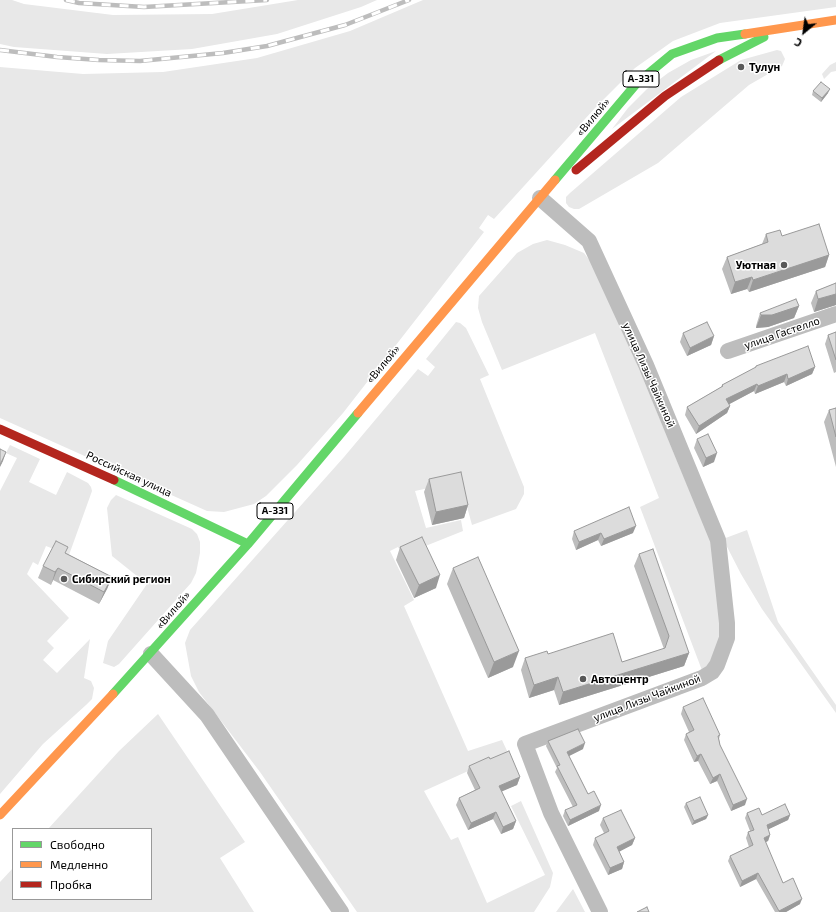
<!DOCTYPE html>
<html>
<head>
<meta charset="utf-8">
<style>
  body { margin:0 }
  #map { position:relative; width:836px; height:912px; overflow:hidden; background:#fff; font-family:"Exo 2",sans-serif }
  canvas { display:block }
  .legend { position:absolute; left:12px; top:828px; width:140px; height:72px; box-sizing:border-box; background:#fff; border:1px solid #999; margin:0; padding:5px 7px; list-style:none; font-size:12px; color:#000 }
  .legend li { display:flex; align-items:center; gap:8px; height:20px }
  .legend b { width:20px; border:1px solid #999 }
  .north { position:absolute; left:784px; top:12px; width:40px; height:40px; -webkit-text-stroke:3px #fff; paint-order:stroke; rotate:209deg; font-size:11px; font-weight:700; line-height:16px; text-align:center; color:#000 }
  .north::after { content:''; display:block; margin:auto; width:14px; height:18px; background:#000; clip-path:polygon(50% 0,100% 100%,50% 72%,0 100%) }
</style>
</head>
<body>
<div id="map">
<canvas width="836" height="912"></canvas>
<ul class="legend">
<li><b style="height:5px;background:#63d668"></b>Свободно</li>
<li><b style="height:5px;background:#ff974d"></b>Медленно</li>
<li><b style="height:5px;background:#b3261e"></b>Пробка</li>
</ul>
<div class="north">С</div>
</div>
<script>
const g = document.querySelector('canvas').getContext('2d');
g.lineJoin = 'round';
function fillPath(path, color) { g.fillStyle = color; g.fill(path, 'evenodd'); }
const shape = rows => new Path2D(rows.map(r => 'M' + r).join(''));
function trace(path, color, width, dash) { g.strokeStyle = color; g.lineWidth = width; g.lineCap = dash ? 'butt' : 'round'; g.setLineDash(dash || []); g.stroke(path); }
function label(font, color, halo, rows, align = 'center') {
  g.font = font + ' "Exo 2",sans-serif'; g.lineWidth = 3; g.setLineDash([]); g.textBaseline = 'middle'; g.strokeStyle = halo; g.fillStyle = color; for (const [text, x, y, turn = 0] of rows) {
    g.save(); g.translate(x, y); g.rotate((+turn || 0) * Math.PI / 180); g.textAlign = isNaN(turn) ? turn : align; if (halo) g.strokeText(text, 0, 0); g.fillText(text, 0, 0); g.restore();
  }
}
const green = shape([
  [0,0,12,0,24,4,113,15,212,14,298,0,377,0,361,7,277,34,192,49,107,54,14,47,0,44],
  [423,0,836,0,836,7,720,23,673,41,635,68,595,108,494,219,488,215,479,228,484,232,343,413,297,465,266,496,254,504,224,512,207,511,0,418,0,67,83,74,163,72,257,58,350,31],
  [777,50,781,51,785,59,782,66,749,85,658,163,579,209,574,209,569,207,566,203,566,197,570,193,681,97,741,60],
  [716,51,612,129,628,108,647,89,668,73,691,60],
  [836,62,836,71,831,72,824,79,822,74,830,65],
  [547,240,565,245,584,253,599,273,713,547,722,642,703,673,640,507,659,498,595,333,502,370,482,322,478,308,479,296,517,253,533,244],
  [456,322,460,323,466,328,489,375,480,379,524,487,524,494,516,509,472,525,460,481,415,491,426,528,461,520,463,531,403,555,398,547,390,551,414,600,404,606,468,751,502,740,508,753,424,791,451,840,458,837,487,903,545,875,511,806,521,801,553,873,550,887,534,912,357,912,260,772,199,692,191,676,185,643,190,630,344,457,418,369,428,376,435,367,426,359],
  [10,445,40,459,29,482,56,495,67,472,88,483,91,487,92,491,69,555,46,546,38,565,33,562,27,574,69,618,47,641,54,648,43,660,57,673,90,639,84,678,91,681,94,688,92,699,86,705,43,744,0,794,0,491,17,458,6,453],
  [116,495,192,529,197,534,200,542,200,553,196,573,191,583,119,664,114,667,103,663,108,641,147,584,112,556,107,508,111,500],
  [747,530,778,622,836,705,836,713,762,609,741,574,723,539],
  [158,714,245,842,220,858,254,912,0,912,0,882,13,868,13,899,151,899,151,829,48,829,119,751],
  [573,889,585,912,556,912]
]);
const street = shape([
  [540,198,589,241,646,365,718,540,727,623,727,638,717,665,712,672,702,678,525,744,551,813,600,912],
  [728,351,836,314],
  [151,654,207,715,341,912]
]);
const fast = shape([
  [719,60,764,37],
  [555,180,637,83,672,54,717,38,745,34],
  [114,480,248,544],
  [113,694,248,544,358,413]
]);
const slow = shape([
  [745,34,836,20],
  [358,413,555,180],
  [0,815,113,694]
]);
const jam = shape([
  [576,170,665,96,719,60],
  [0,429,114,480]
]);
const rail = shape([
  [66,0,79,3,144,7,267,0],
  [0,50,57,57,99,60,140,61,223,53,267,46,345,25,409,0]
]);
const wall = shape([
  [813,91,828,93,821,102,812,95],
  [766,234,782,236,829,255,825,267,749,292,747,289,731,294,722,269,727,257,762,244],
  [836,283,836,305,814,312,811,303,816,291],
  [799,306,794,318,768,327,756,328,756,326,760,313],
  [836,332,836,372,834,373,825,344,828,335],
  [683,333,714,336,711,345,687,356,680,342],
  [756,366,815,367,812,374,786,386,784,382,755,394,754,391,729,404,730,406,727,413,696,434,685,415,687,407,721,387,722,385,755,368],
  [836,408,836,467,824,422,829,410],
  [697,439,714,462,703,467,694,448],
  [429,479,468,505,464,518,432,525,424,492],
  [574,531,633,533,601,546,598,540,576,550,572,539],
  [400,547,436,588,414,598,396,560],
  [66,553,112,577,107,589,99,604,53,580,51,585,38,578,43,566],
  [639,554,689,653,684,666,559,705,554,690,529,698,521,670,525,658,548,654,622,662,664,649,634,566],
  [453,568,513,667,488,678,447,584],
  [683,707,720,735,719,739,720,745,745,805,731,811,717,781,710,784,698,761,694,762,684,740,686,734,689,732,681,714],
  [548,741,583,749,569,756,588,794,599,811,568,826,563,816,565,810,573,807,555,772,557,768,546,746],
  [490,759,520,777,517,785,501,791,516,821,513,829,501,834,493,819,468,830,456,805,459,798,475,790,467,773,469,766],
  [686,803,708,815,706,819,692,825,684,807],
  [747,813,762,815,790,815,788,820,768,829,770,835,768,841,765,842,783,883,800,904,786,912,775,912,756,879,740,887,728,861,730,856,749,847,746,838,748,832,750,831,745,818],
  [603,818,635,838,632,845,619,851,624,862,622,869,608,875,593,845,595,838,604,833,600,825]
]);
const shadedWall = shape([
  [830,89,828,93,821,102,822,98],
  [829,255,825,267,749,292,753,280],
  [752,277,747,289,731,294,735,282],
  [836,294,836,305,814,312,818,299],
  [799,306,794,318,768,327,756,328,761,315],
  [714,336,711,345,687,356,690,348],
  [815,367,812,374,786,386,788,379],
  [787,374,784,382,755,394,758,386],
  [757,384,754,391,724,407,726,399],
  [730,406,727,413,696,434,699,426],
  [6,452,3,461,0,467,0,465],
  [717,453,714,462,703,467,706,458],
  [468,505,464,518,432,525,436,512],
  [636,526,633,533,601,546,604,539],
  [601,533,598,540,576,550,579,542],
  [58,568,53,580,51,585,55,572],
  [440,575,436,588,414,598,419,585],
  [112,577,107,589,99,604,104,592],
  [519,651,513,667,488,678,494,662],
  [689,653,684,666,559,705,563,692],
  [558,677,554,690,529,698,534,685],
  [585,743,583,749,565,758,567,752],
  [701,754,698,761,694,762,697,756],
  [720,774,717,781,710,784,713,778],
  [520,777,517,785,496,794,499,786],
  [747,799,745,805,731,811,733,805],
  [601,805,599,811,568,826,570,820],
  [496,812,493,819,468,830,471,823],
  [708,815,706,819,692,825,694,821],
  [790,815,788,820,765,831,767,825],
  [516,821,513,829,501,834,503,827],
  [770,835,768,841,762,844,764,838],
  [635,838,632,845,615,854,617,847],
  [624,862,622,869,608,875,610,868],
  [758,873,756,879,740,887,742,881],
  [802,899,800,904,786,912,779,912,779,911]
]);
const building = shape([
  [821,82,830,89,822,98,813,91,821,82],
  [819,224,829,255,753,280,752,277,735,282,727,257,768,242,766,234,780,230,782,236,819,224],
  [836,283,836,294,818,299,816,291,836,283],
  [796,299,799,306,772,315,761,315,760,313,796,299],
  [707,322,714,336,690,348,683,333,707,322],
  [836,332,836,360,828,335,836,332],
  [808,346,815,367,788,379,787,374,758,386,757,384,726,399,730,406,699,426,687,407,723,386,722,385,756,367,756,366,808,346],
  [836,408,836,437,829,410,836,408],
  [708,434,717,453,706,458,697,439,708,434],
  [0,449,6,452,0,465,0,449],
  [461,472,468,505,436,512,429,479,461,472],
  [629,507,636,526,604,539,601,533,579,542,574,531,629,507],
  [422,537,440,575,419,585,400,547,422,537],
  [56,541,68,547,65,553,112,577,104,592,58,568,55,572,43,566,56,541],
  [653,549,689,653,563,692,558,677,534,685,525,658,547,651,548,654,613,633,622,662,665,648,669,636,639,554,653,549],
  [478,557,519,651,494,662,453,568,478,557],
  [703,698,720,735,718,736,720,745,747,799,733,805,720,774,713,778,701,754,697,756,686,734,694,730,683,707,703,698],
  [578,729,585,743,567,752,588,794,594,791,601,805,570,820,565,810,577,805,557,766,560,765,548,741,578,729],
  [509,751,520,777,499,786,516,821,503,827,496,812,471,823,459,798,480,788,469,766,489,757,490,759,509,751],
  [700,797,708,815,694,821,686,803,700,797],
  [785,804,790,815,767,825,770,835,764,838,783,883,793,878,802,899,779,911,758,873,742,881,730,856,753,845,748,832,754,830,747,813,759,808,762,815,785,804],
  [621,810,635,838,617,847,624,862,610,868,595,838,609,831,603,818,621,810],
  [647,907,649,912,637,912,647,907]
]);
const markers = [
  [741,67,4,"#595959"],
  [784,265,4,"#595959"],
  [64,579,4,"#595959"],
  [583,679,4,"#595959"]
];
const shields = [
  [641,79,36],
  [275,511,36]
];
const shieldNames = [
  ["А-331",641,79],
  ["А-331",275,511]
];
const poiNames = [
  ["Тулун",749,67],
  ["Уютная",776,265,"right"],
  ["Сибирский регион",72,579],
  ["Автоцентр",591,679]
];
const streetNames = [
  ["«Вилюй»",593,117,-50],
  ["улица Гастелло",782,333,-19],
  ["«Вилюй»",383,364,-50],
  ["улица Лизы Чайкиной",649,375,66],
  ["Российская улица",129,474,25],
  ["«Вилюй»",173,610,-49],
  ["улица Лизы Чайкиной",647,698,-21]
];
fillPath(green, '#e8e8e8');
trace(street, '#bdbdbd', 16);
trace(fast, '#63d668', 9);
trace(slow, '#ff974d', 9);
trace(jam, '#b3261e', 9);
trace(rail, '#bdbdbd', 4.5);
trace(rail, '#fff', 3, [9]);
fillPath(wall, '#bdbdbd');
fillPath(shadedWall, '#9a9a9a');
fillPath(building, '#dcdcdc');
trace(building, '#9a9a9a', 1);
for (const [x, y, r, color] of markers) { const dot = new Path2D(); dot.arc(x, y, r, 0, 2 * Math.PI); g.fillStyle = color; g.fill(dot); trace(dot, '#fff', 1.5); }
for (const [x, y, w] of shields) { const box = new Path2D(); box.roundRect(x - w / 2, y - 8, w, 16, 3); g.fillStyle = '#fff'; g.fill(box); trace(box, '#000', 1); }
label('bold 10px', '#000', null, shieldNames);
label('bold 11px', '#000', '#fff', poiNames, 'left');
label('11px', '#000', '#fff', streetNames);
</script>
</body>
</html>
